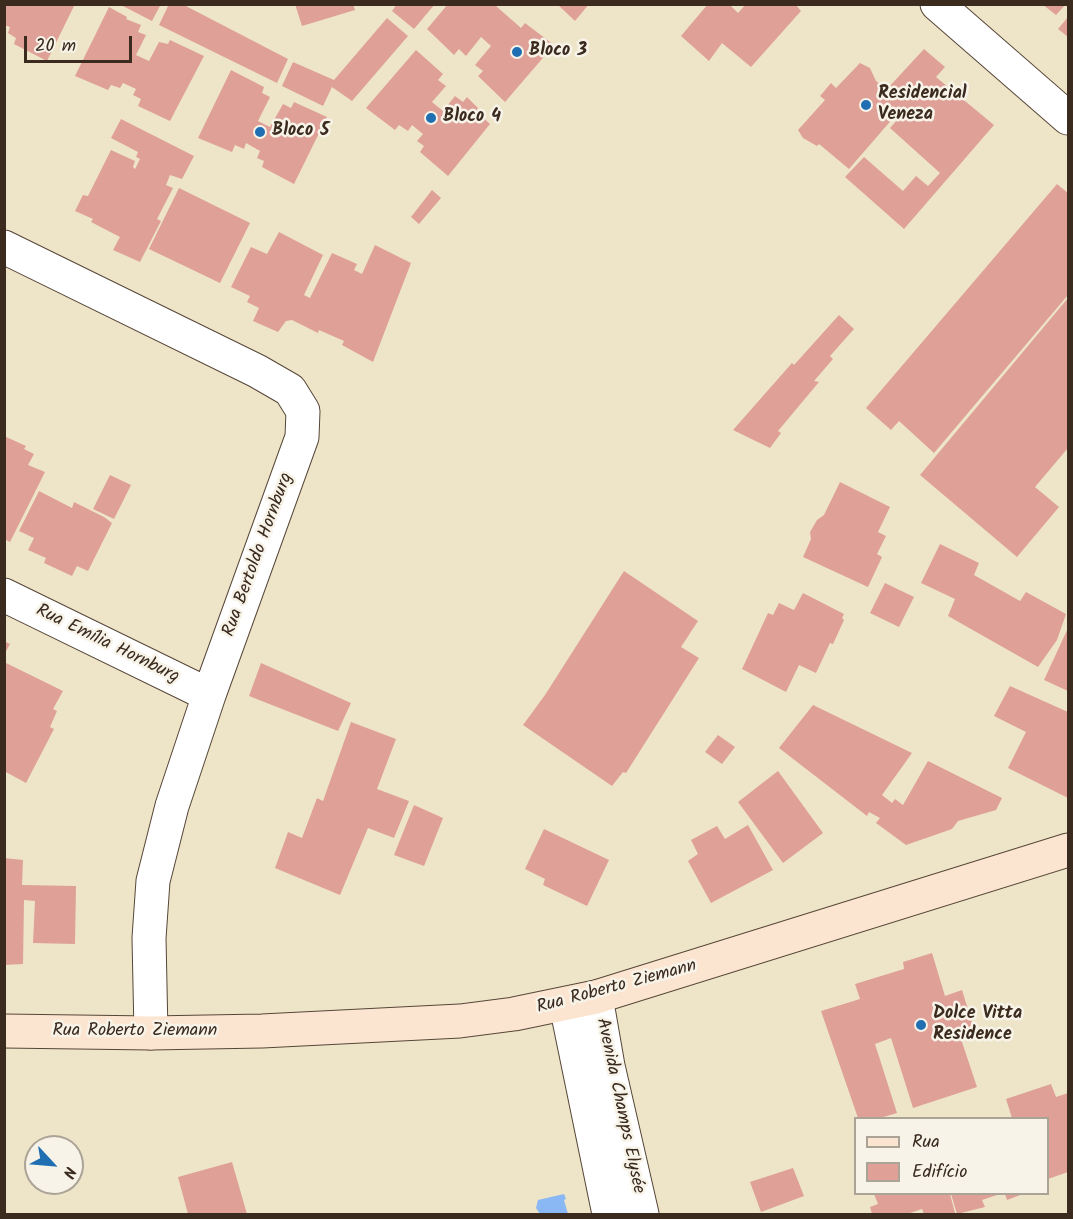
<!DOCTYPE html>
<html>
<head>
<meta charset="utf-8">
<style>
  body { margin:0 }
  #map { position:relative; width:1073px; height:1219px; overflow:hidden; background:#eee5c9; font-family:Kalam,sans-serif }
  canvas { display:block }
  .frame { position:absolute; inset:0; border:6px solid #3b2a1e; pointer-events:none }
  .legend { position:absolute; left:854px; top:1117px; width:195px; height:78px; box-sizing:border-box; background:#f7f3e8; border:2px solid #aca397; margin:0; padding:8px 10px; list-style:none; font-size:18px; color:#3b2a1e }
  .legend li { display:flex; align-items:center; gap:12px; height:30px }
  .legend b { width:30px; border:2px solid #aca397 }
  .north { position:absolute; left:24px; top:1135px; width:60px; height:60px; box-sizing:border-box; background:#f7f3e8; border:2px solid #aca397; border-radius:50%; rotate:116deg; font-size:16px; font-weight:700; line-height:24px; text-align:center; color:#3b2a1e }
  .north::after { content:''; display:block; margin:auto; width:21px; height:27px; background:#1f6fb2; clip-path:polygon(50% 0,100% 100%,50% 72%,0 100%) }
  .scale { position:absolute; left:24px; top:36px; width:108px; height:27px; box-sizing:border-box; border:3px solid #3b2a1e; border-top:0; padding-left:8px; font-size:18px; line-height:21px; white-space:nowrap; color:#3b2a1e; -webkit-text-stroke:4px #f7f3e8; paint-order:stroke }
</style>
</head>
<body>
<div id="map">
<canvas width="1073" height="1219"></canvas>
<div class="frame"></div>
<ul class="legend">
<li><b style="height:8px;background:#fce5d0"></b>Rua</li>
<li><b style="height:16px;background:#dfa098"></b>Edifício</li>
</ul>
<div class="north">N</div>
<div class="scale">20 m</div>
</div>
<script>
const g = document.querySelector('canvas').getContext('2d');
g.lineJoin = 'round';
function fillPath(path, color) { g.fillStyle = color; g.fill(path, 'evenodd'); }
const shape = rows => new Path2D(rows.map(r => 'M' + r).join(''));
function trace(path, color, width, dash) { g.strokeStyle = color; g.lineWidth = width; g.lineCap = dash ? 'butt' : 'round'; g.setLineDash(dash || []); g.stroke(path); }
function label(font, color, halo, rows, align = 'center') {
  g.font = font + ' Kalam,sans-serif'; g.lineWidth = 5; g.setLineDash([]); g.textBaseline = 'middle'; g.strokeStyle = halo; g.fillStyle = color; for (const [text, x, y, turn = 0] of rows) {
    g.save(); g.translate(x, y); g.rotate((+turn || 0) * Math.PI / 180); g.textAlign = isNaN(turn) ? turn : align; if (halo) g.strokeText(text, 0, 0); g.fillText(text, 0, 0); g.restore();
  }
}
const water = shape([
  [564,1194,566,1199,564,1200,568,1214,540,1214,536,1208,538,1200]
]);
const building = shape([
  [4,4,75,4,47,61,14,44,16,38,8,33,10,27,4,25],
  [119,4,161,4,152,21],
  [169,4,182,4,288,59,277,83,159,25],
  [295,4,353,4,355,10,302,26],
  [397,4,435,4,414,29,392,11],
  [448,4,498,4,496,6,521,28,525,23,554,45,505,102,478,76,483,71,475,65,491,46,481,37,466,56,459,49,454,55,427,29],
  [557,4,589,4,575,21],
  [708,4,729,4,738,13,746,4,795,4,801,11,751,67,722,43,709,61,681,36],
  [1042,4,1066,4,1056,15],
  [109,7,127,17,126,19,141,25,138,32,146,35,136,55,149,61,159,42,168,44,170,40,204,56,170,121,138,106,141,99,133,95,136,89,123,83,120,88,111,85,108,90,75,76],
  [1068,17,1068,37,1058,29],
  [387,18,408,36,352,101,332,87,323,106,282,86,293,62,334,80],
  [924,49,945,67,936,77,994,125,904,229,845,177,864,157,903,191,916,176,928,186,940,173,890,128,905,111,901,109,849,169,819,144,817,146,803,138,798,130,825,100,820,96,831,83,836,88,860,63,870,68,876,81,887,89],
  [416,50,443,74,438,80,446,86,432,102,443,111,455,96,463,102,467,97,478,108,476,111,490,124,448,176,420,152,424,146,417,141,423,134,412,125,408,131,399,125,395,130,366,108],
  [231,70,264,87,262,93,270,97,258,121,270,127,283,104,291,108,294,102,327,117,294,184,262,167,264,161,257,158,260,151,246,143,244,149,235,145,232,152,198,138],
  [121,119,194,156,182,179,170,175,166,185,173,188,157,219,161,221,140,262,113,250,120,237,91,222,93,219,75,211,83,195,88,196,111,150,135,161,133,167,135,169,140,159,136,157,138,152,111,138],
  [1057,184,1068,193,1068,295,934,453,899,421,891,430,866,408],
  [179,188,250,223,220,283,149,249],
  [432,190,441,198,419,224,411,217],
  [279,232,323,255,304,295,310,298,332,253,357,264,354,270,362,274,375,245,411,263,373,362,342,345,344,341,319,330,318,333,292,320,286,321,278,332,253,321,259,308,247,302,250,296,231,287,251,247,267,254],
  [1068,298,1068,448,1035,487,1059,507,1017,557,920,475],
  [839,315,854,329,830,356,833,359,814,381,819,382,778,431,781,433,770,448,733,430,792,363,794,365],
  [4,436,26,446,24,449,34,454,28,465,45,472,10,542,4,539],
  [110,475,131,485,114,519,93,509],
  [840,482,890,507,878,532,886,536,877,554,882,557,868,587,803,557,811,539,810,532,817,520,824,515],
  [39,491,72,508,74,502,104,517,112,523,88,571,77,566,72,576,44,563,46,558,28,550,34,538,19,531],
  [940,544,979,563,974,575,1020,601,1026,592,1066,614,1057,640,1038,667,948,616,955,599,921,583],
  [624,571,698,621,681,647,699,658,626,773,623,772,612,786,523,725,545,695],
  [885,583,914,597,899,627,870,613],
  [803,593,844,614,842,618,844,620,833,644,830,643,816,673,799,665,786,692,742,669,768,613,773,615,779,603,794,610],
  [1068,628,1068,691,1044,680],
  [4,641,10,644,4,655],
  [4,662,63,691,53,709,57,711,50,727,54,729,26,783,4,771],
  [261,663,351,703,338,731,249,696],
  [1010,686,1068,712,1068,798,1008,768,1026,732,994,716],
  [813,705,912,753,882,795,892,803,895,799,903,805,928,761,1002,798,996,810,958,821,952,829,906,845,876,823,880,818,869,812,867,816,779,748],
  [351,722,396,739,377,789,409,801,394,838,368,828,340,895,275,868,288,832,302,838,317,798,323,801],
  [718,735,735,747,722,764,705,752],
  [778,771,823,833,783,863,738,802],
  [414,805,443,818,424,866,394,855],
  [748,825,773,870,711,903,688,861,698,854,691,840,717,826,725,839],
  [544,829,609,860,587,906,543,885,545,879,525,869],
  [4,858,23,860,22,885,76,886,75,944,33,943,35,901,24,900,23,964,4,965],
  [932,953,945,996,962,990,975,1032,960,1036,977,1087,913,1108,891,1038,875,1044,897,1113,880,1118,858,1118,821,1011,860,999,855,984,904,969,903,962],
  [1051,1084,1056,1097,1068,1093,1068,1172,1048,1179,1048,1118,1012,1118,1006,1099],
  [232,1162,247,1214,188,1214,178,1177],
  [793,1168,804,1196,761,1212,750,1182],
  [874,1194,950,1194,955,1213,950,1214,924,1214,922,1209,907,1214,872,1214,870,1207,878,1204],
  [951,1194,1000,1194,982,1200,985,1207,957,1214],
  [1005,1194,1023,1194,1007,1200]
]);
const street = shape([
  [937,4,1068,118],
  [4,247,257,371,290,390,303,411,302,437,209,695,172,806,153,881,149,938,151,1033],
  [4,595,209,695],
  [596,997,608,1066,642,1214],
  [566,1005,609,1214]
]);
const secondary = shape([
  [4,1031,151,1033,262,1031,460,1021,514,1014,596,997,1068,850]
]);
const markers = [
  [517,52,6,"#1f6fb2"],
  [866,105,6,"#1f6fb2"],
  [431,118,6,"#1f6fb2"],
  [260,132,6,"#1f6fb2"],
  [921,1025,6,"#1f6fb2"]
];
const poiNames = [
  ["Bloco 3",529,52],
  ["Residencial",878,95],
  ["Veneza",878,116],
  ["Bloco 4",443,118],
  ["Bloco 5",272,132],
  ["Dolce Vitta",933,1015],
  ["Residence",933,1036]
];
const streetNames = [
  ["Rua Bertoldo Hornburg",259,555,-70],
  ["Rua Emília Hornburg",107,645,26],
  ["Rua Roberto Ziemann",617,988,-15],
  ["Rua Roberto Ziemann",135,1032],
  ["Avenida Champs Elysée",619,1106,78]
];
fillPath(water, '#89b8f4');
fillPath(building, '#dfa098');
trace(street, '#564638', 35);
trace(secondary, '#564638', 35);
trace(street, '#fff', 33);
trace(secondary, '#fce5d0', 33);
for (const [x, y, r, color] of markers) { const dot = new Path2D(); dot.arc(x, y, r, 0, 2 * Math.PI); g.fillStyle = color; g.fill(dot); trace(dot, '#f7f3e8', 2); }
label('bold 18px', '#3b2a1e', '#f7f3e8', poiNames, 'left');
label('18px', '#3b2a1e', '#f7f3e8', streetNames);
</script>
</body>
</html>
